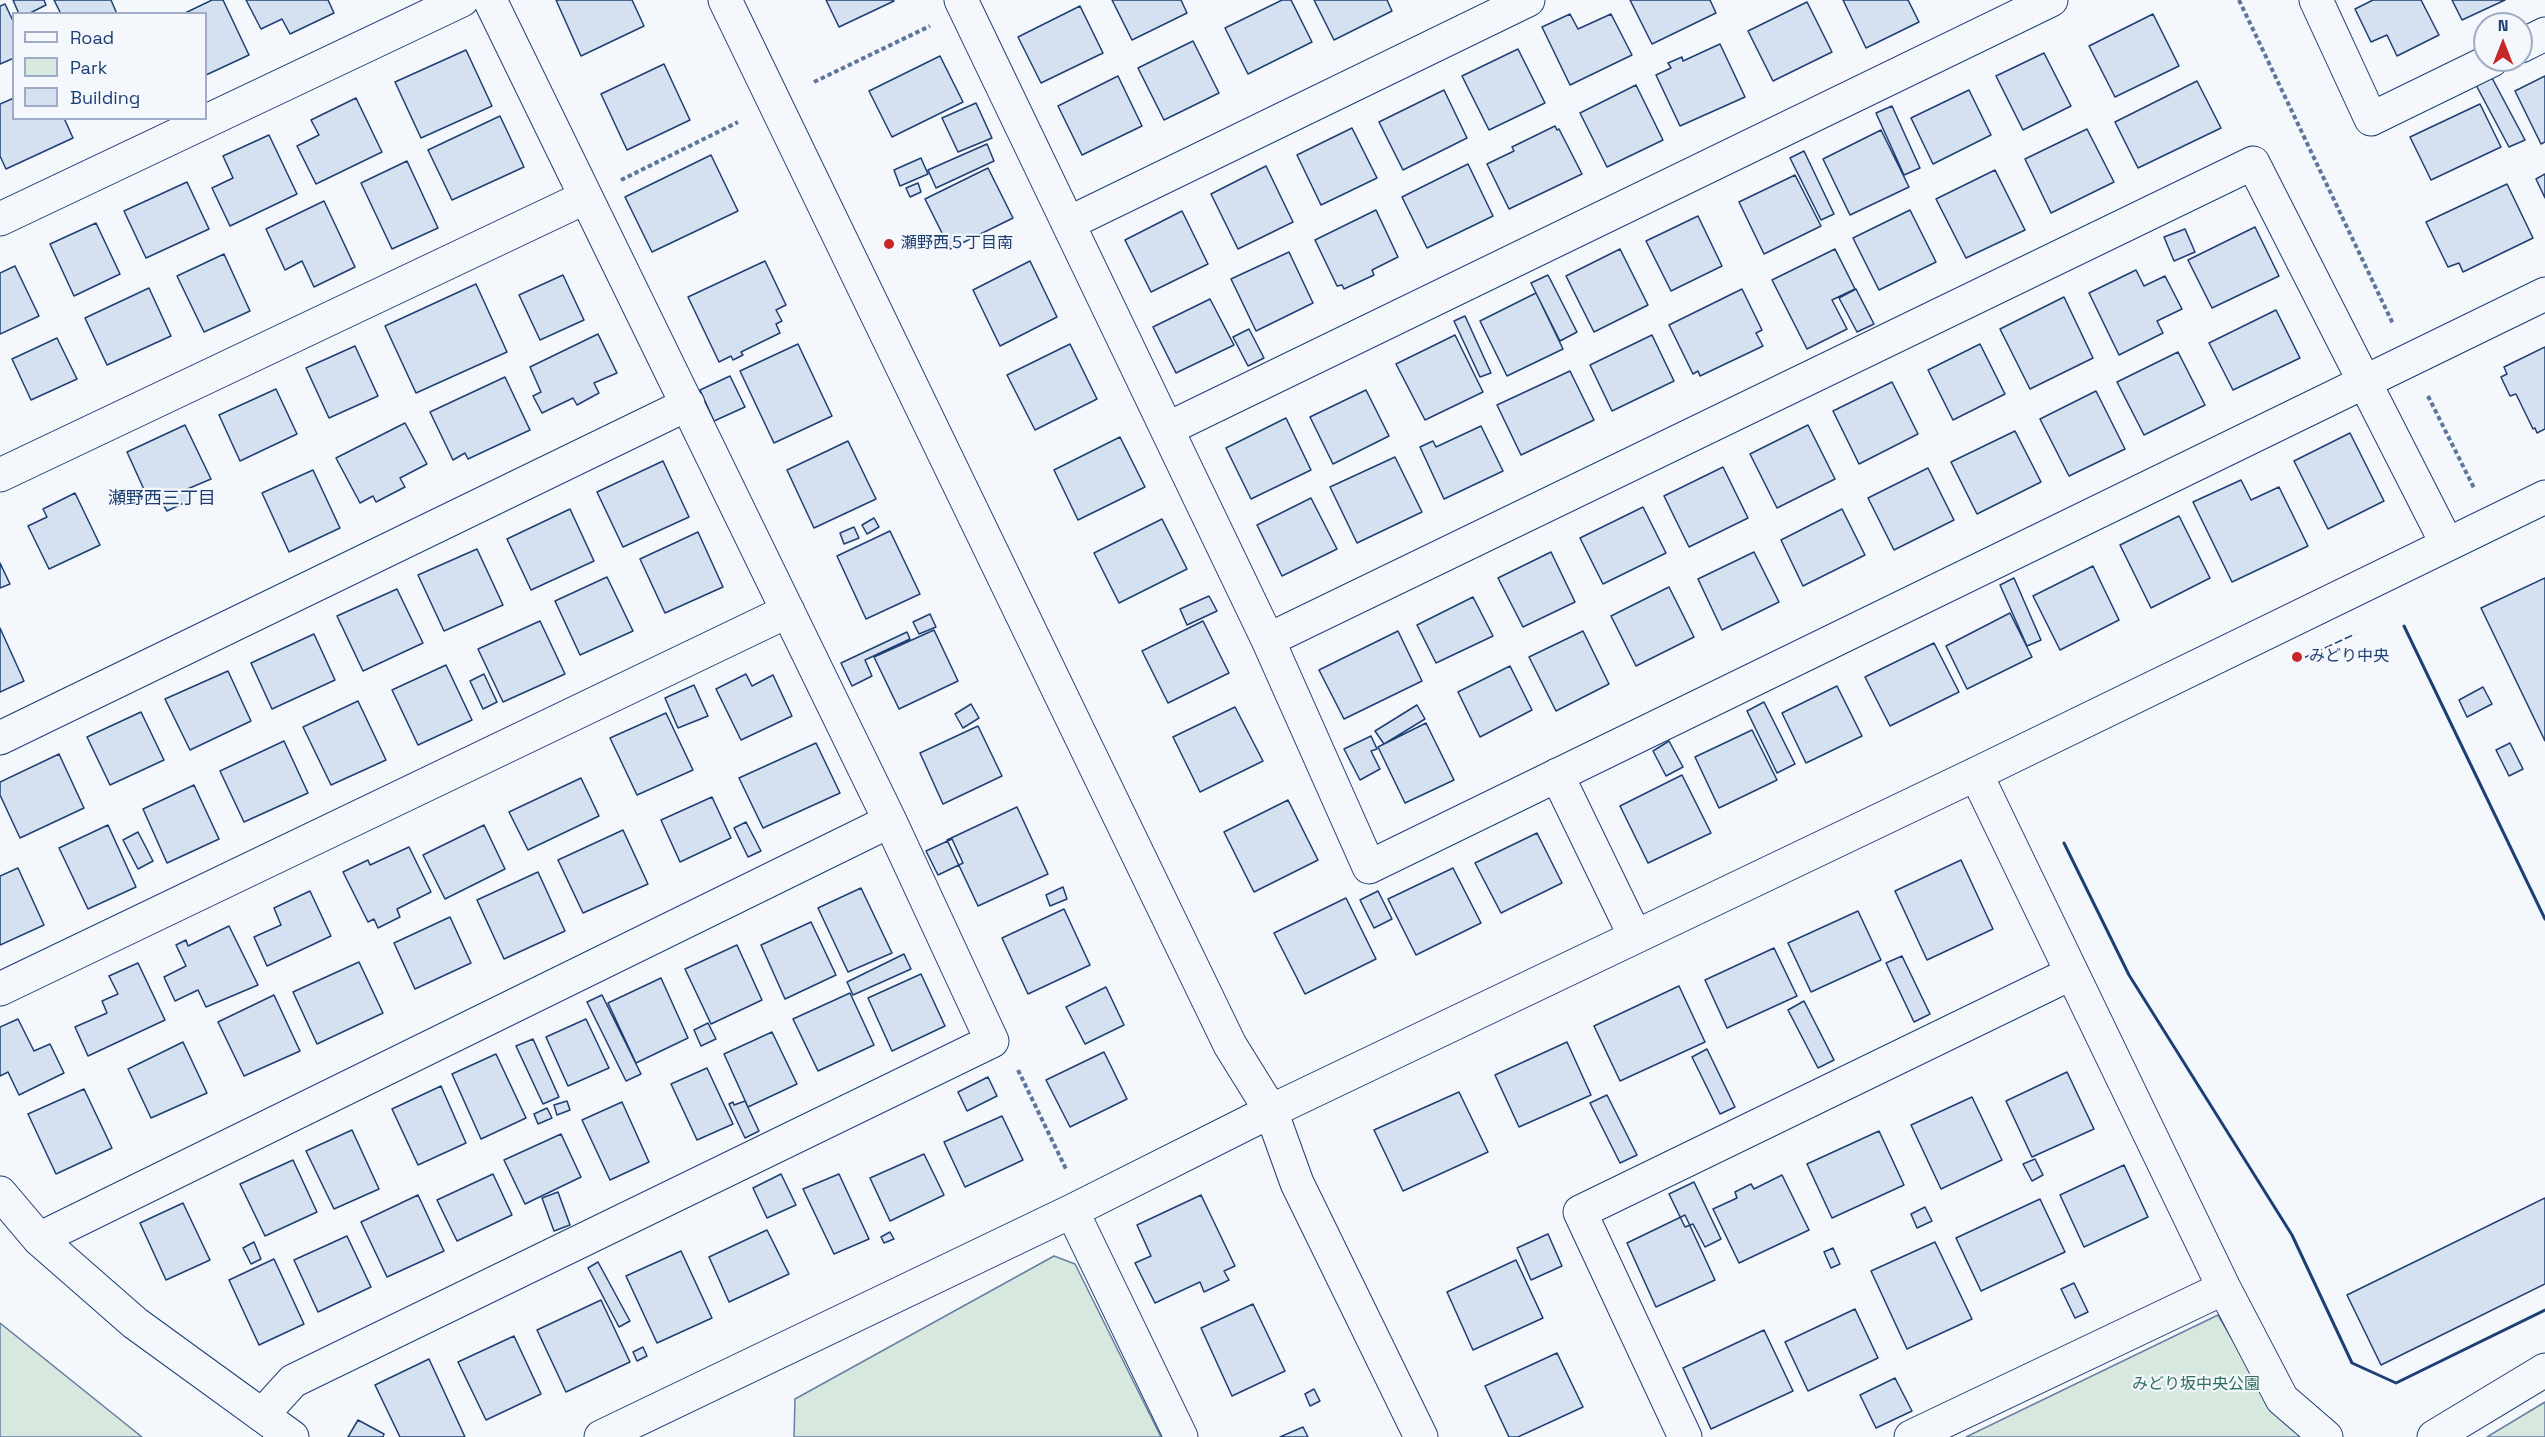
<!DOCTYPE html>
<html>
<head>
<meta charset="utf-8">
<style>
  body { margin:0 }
  #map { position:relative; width:2545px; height:1437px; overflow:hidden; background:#f4f7fb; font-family:"Space Grotesk",sans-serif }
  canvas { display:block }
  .legend { position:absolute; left:12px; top:12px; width:195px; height:108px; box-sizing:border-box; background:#f4f7fb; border:2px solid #9eadc5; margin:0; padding:8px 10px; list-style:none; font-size:18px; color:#1d3f73 }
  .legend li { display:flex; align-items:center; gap:12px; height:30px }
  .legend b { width:30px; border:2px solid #9eadc5 }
  .north { position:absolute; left:2473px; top:12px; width:60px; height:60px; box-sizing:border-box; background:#f4f7fb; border:2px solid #9eadc5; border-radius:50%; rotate:0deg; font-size:16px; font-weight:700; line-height:24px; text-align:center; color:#1d3f73 }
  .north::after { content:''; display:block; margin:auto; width:21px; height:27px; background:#c62828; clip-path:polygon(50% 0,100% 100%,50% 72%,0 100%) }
</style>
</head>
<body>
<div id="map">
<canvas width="2545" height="1437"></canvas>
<ul class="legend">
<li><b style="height:8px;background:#f4f7fb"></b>Road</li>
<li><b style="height:16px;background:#d7e8df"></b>Park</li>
<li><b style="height:16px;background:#d5e0f0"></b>Building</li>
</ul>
<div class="north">N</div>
</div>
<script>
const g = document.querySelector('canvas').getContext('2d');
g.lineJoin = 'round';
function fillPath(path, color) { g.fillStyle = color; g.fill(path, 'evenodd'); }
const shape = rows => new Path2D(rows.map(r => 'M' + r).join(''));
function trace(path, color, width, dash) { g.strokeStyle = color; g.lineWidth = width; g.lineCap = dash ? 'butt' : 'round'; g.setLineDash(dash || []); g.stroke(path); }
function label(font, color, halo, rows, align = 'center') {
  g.font = font + ' "Space Grotesk","Noto Sans JP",sans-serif'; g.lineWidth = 4.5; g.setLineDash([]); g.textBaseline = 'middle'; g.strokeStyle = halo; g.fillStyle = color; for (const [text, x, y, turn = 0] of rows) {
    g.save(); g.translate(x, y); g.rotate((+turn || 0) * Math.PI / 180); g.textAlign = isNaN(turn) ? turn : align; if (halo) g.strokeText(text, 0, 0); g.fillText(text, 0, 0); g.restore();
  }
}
const green = shape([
  [1054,1256,1075,1264,1161,1437,794,1437,795,1399,1054,1256],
  [2218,1315,2273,1409,2307,1437,1966,1437,2218,1315],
  [0,1323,142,1437,0,1437,0,1323],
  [2545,1402,2545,1437,2487,1437,2545,1402]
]);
const building = shape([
  [13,0,44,0,46,5,28,14,19,14,13,0],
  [54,0,111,0,117,14,61,14,54,0],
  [212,0,223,0,249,55,206,75,206,14,183,14,212,0],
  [246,0,328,0,334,13,290,34,282,19,261,29,246,0],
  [556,0,632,0,644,26,581,56,556,0],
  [826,0,893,0,894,1,839,27,826,0],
  [1112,0,1181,0,1187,13,1132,40,1112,0],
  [1282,0,1291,0,1312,42,1248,74,1225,28,1282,0],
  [1314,0,1387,0,1392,11,1334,40,1314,0],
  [1630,0,1710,0,1716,13,1652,44,1630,0],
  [1843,0,1908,0,1919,22,1866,48,1843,0],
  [2373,0,2421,0,2439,35,2397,56,2387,35,2371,42,2355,9,2373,0],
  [2452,0,2505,0,2462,20,2452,0],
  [1807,2,1832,52,1773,81,1748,31,1807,2],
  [5,4,14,23,14,58,0,64,0,6,5,4],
  [1080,6,1103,53,1041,83,1018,37,1080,6],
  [1570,14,1578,29,1611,14,1632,55,1570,85,1542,27,1570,14],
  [2153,14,2179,66,2115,97,2089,46,2153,14],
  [1193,41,1219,93,1164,120,1138,68,1193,41],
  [1720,44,1745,97,1680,126,1656,75,1671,68,1668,63,1682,57,1683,61,1720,44],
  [1518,49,1545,103,1489,130,1462,76,1518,49],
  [466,50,492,106,421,138,395,82,466,50],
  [2044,53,2071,106,2023,130,1996,76,2044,53],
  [940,56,963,102,892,137,869,91,940,56],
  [664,64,690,120,627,150,601,94,664,64],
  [1118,76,1142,126,1082,155,1058,106,1118,76],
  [2545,76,2545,142,2541,144,2515,91,2545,76],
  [2492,78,2525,140,2509,147,2476,85,2492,78],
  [2197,81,2221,128,2138,168,2115,122,2197,81],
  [1636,85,1663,140,1607,167,1580,113,1636,85],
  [1444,90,1467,138,1403,170,1379,122,1444,90],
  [1969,90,1991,135,1933,164,1911,118,1969,90],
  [14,98,14,118,64,118,73,138,6,169,0,156,0,104,14,98],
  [356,98,382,152,316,184,297,146,319,135,311,120,356,98],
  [976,103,992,138,958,152,942,118,976,103],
  [2480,104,2501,147,2431,180,2410,137,2480,104],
  [1892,106,1920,168,1904,175,1876,113,1892,106],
  [500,116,524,167,452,200,428,150,500,116],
  [1555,126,1557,130,1559,129,1582,174,1509,209,1487,164,1514,151,1512,147,1555,126],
  [1352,128,1377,178,1321,205,1297,155,1352,128],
  [2087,129,2114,182,2051,213,2025,159,2087,129],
  [1881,130,1909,187,1850,215,1823,159,1881,130],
  [269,135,297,194,230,226,212,188,233,178,223,156,269,135],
  [987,144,994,161,936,188,928,170,987,144],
  [1804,151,1834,214,1821,220,1790,158,1804,151],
  [711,155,738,211,652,252,625,197,711,155],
  [921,158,928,174,900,186,894,170,921,158],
  [407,161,438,228,392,249,361,183,407,161],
  [1468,164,1493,216,1427,248,1402,197,1468,164],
  [1266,166,1293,222,1238,249,1211,194,1266,166],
  [988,168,1013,218,950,249,925,199,988,168],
  [1995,170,2025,230,1966,258,1936,199,1995,170],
  [2545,174,2545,198,2536,179,2545,174],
  [1795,175,1821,226,1764,254,1739,202,1795,175],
  [187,182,209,229,146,258,124,211,187,182],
  [918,183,921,192,910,197,906,188,918,183],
  [2507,184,2533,238,2463,272,2459,263,2448,267,2426,222,2507,184],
  [324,201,355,267,314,287,302,261,285,270,266,229,324,201],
  [1376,210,1398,257,1372,270,1374,275,1344,289,1342,285,1337,286,1315,240,1376,210],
  [1910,210,1936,262,1879,290,1853,238,1910,210],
  [1182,211,1208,264,1151,292,1125,240,1182,211],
  [1698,216,1722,266,1671,291,1646,241,1698,216],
  [96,223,120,274,74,296,50,244,96,223],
  [2255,227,2279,276,2212,308,2188,260,2255,227],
  [2185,229,2195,252,2174,261,2164,237,2185,229],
  [1620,249,1648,305,1594,332,1566,276,1620,249],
  [1835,249,1855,289,1832,300,1847,329,1807,349,1772,280,1835,249],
  [1289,252,1313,303,1256,331,1231,279,1289,252],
  [224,254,250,311,204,332,177,276,224,254],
  [765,261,786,305,776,310,782,321,776,324,780,333,741,352,743,355,733,360,731,356,719,362,688,297,765,261],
  [1030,261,1057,317,1000,346,973,290,1030,261],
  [15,266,39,316,0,334,0,273,15,266],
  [2136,270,2144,286,2165,276,2182,309,2157,321,2163,333,2119,355,2089,293,2136,270],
  [563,275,584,320,540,340,519,295,563,275],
  [1548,275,1577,332,1560,341,1531,283,1548,275],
  [476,284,507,352,416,393,385,326,476,284],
  [149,288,171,336,107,365,85,318,149,288],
  [1742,289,1762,330,1756,333,1763,346,1700,376,1698,371,1693,374,1669,325,1742,289],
  [1856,289,1874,324,1857,332,1839,298,1856,289],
  [1536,293,1563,349,1507,376,1480,321,1536,293],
  [2064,297,2093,358,2030,389,2000,329,2064,297],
  [1210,299,1234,345,1176,373,1153,327,1210,299],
  [2276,310,2300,358,2233,390,2209,343,2276,310],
  [1465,316,1491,373,1480,377,1454,321,1465,316],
  [1249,329,1264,358,1248,366,1233,337,1249,329],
  [598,334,617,373,594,383,599,393,577,405,573,398,542,413,533,396,541,392,530,367,598,334],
  [1455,335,1483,392,1425,420,1396,364,1455,335],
  [1652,335,1674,381,1612,411,1590,365,1652,335],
  [57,338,77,379,31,400,12,359,57,338],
  [798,344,832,416,774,443,740,371,798,344],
  [1070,344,1097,399,1035,430,1007,375,1070,344],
  [1980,344,2005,394,1953,420,1928,370,1980,344],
  [355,346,378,396,329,418,306,368,355,346],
  [2545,347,2545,429,2537,433,2535,428,2533,429,2516,394,2510,396,2501,377,2507,374,2504,367,2545,347],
  [2178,352,2205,405,2144,435,2117,382,2178,352],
  [1570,371,1594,420,1521,455,1497,405,1570,371],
  [730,376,745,407,714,421,700,390,730,376],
  [505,377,530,430,468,459,465,453,453,460,430,412,505,377],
  [1892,382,1918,434,1859,464,1833,411,1892,382],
  [276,389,297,434,240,461,219,415,276,389],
  [1366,390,1389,436,1333,464,1310,417,1366,390],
  [2096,391,2125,449,2069,476,2040,419,2096,391],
  [1286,418,1311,470,1251,499,1226,448,1286,418],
  [405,423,427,464,400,478,405,487,376,502,373,496,360,503,336,458,405,423],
  [185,425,211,479,185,490,190,500,167,511,161,501,151,505,127,452,185,425],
  [1808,425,1835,479,1777,508,1750,454,1808,425],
  [1481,426,1503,471,1444,499,1420,447,1433,441,1436,447,1481,426],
  [2015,431,2041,482,1977,514,1951,462,2015,431],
  [2350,433,2384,501,2328,529,2294,461,2350,433],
  [1120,437,1145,487,1078,520,1054,470,1120,437],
  [848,441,876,499,814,528,787,470,848,441],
  [1395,457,1422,512,1357,543,1330,487,1395,457],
  [663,461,689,517,623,547,597,492,663,461],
  [1723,467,1748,518,1689,547,1664,496,1723,467],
  [1928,468,1954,520,1894,550,1868,498,1928,468],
  [313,470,340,528,289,552,262,493,313,470],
  [2241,480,2251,500,2279,487,2308,546,2232,582,2193,502,2241,480],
  [75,493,100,545,49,569,28,526,47,517,43,509,75,493],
  [1311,498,1337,549,1282,576,1257,525,1311,498],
  [1643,507,1666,553,1603,584,1580,538,1643,507],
  [570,509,594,561,531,590,507,539,570,509],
  [1842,509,1865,555,1803,586,1781,540,1842,509],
  [2179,516,2210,578,2151,608,2120,545,2179,516],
  [874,518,879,527,867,534,862,525,874,518],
  [1162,519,1187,569,1119,603,1094,553,1162,519],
  [854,527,859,538,844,544,840,533,854,527],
  [890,531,920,594,866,619,837,556,890,531],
  [698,532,723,587,665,613,640,559,698,532],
  [477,549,503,605,444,631,418,575,477,549],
  [1551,552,1575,602,1523,627,1498,578,1551,552],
  [1754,552,1779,602,1722,630,1698,579,1754,552],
  [0,563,10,584,0,588,0,563],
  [2093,566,2119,620,2060,650,2033,596,2093,566],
  [607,577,633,631,580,655,555,601,607,577],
  [2014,578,2041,640,2027,646,2000,585,2014,578],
  [2545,578,2545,741,2481,608,2545,578],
  [1669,587,1694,637,1636,666,1611,616,1669,587],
  [397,589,423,643,363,671,337,616,397,589],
  [1209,596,1217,611,1187,625,1180,609,1209,596],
  [1473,597,1493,636,1436,663,1417,625,1473,597],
  [2010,613,2032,657,1967,689,1946,646,2010,613],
  [930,614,936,627,919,634,913,622,930,614],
  [540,621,565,674,503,702,478,649,540,621],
  [1203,621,1229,673,1168,703,1142,651,1203,621],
  [0,628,24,681,0,692,0,628],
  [934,630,958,681,899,709,874,657,934,630],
  [1398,631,1422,681,1344,719,1319,670,1398,631],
  [1583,631,1609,684,1556,711,1529,657,1583,631],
  [907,632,910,639,865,660,872,676,852,686,841,663,907,632],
  [314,634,335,680,272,709,251,663,314,634],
  [1934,643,1959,692,1890,726,1865,677,1934,643],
  [446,665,472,720,418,745,392,690,446,665],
  [1510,666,1532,710,1480,737,1458,692,1510,666],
  [228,671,251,721,190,750,165,699,228,671],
  [484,674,497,702,483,709,470,681,484,674],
  [746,674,752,686,773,675,792,716,741,740,716,689,746,674],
  [694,685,708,716,678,728,665,698,694,685],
  [1837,686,1862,736,1806,763,1782,713,1837,686],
  [2483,687,2492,704,2467,717,2459,700,2483,687],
  [358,701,386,760,331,785,303,727,358,701],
  [1764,702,1795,764,1777,773,1747,711,1764,702],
  [971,704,979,718,963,728,955,714,971,704],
  [1417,705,1425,719,1384,744,1375,731,1417,705],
  [1235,707,1263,761,1200,792,1173,737,1235,707],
  [141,712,164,760,110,785,87,737,141,712],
  [666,713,693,770,637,795,610,738,666,713],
  [1426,723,1454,780,1405,803,1378,747,1426,723],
  [978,726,1002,776,943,804,920,753,978,726],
  [1752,730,1777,780,1719,808,1695,757,1752,730],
  [1371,736,1377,749,1371,751,1380,769,1360,780,1344,749,1371,736],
  [284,741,308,793,244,822,220,771,284,741],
  [1669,741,1683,767,1666,776,1653,751,1669,741],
  [816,743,840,793,763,828,739,778,816,743],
  [2510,743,2523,769,2509,776,2496,750,2510,743],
  [59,754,84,808,20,838,0,795,0,782,59,754],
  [1682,775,1711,833,1648,863,1620,806,1682,775],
  [581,778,599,816,528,850,509,812,581,778],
  [194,785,219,839,167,863,143,809,194,785],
  [712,797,731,838,680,862,661,820,712,797],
  [1288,800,1318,860,1254,892,1224,832,1288,800],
  [1017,807,1048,874,978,906,947,840,1017,807],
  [746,822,761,851,748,857,734,828,746,822],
  [108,825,136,887,88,909,59,848,108,825],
  [484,825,505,869,445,899,423,855,484,825],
  [623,830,648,884,583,913,558,860,623,830],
  [138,832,153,861,138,869,123,840,138,832],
  [1537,833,1562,883,1501,913,1475,863,1537,833],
  [952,839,963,863,938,875,926,851,952,839],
  [409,847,431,892,397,909,400,917,378,928,374,919,368,922,343,872,368,860,370,865,409,847],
  [1961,860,1993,929,1927,960,1895,891,1961,860],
  [18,868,44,925,0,945,0,876,18,868],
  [1453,868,1481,923,1416,955,1388,899,1453,868],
  [538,872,565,931,504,959,477,900,538,872],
  [1063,887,1067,899,1050,906,1046,895,1063,887],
  [861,888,892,953,848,972,818,908,861,888],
  [310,891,331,936,267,966,254,937,281,925,274,908,310,891],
  [1378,891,1392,919,1374,928,1360,900,1378,891],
  [1346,898,1376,959,1305,994,1274,933,1346,898],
  [1064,909,1090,965,1028,994,1002,938,1064,909],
  [1858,911,1881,960,1811,992,1788,943,1858,911],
  [450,917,471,963,415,989,394,943,450,917],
  [811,922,836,975,785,999,761,945,811,922],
  [229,926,258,985,206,1007,198,990,175,1001,164,977,186,966,176,945,186,940,188,946,229,926],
  [737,945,762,1000,711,1024,685,969,737,945],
  [1774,948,1797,996,1727,1028,1705,980,1774,948],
  [904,954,911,969,853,995,847,982,904,954],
  [1902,956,1930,1014,1914,1022,1886,963,1902,956],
  [359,962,383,1013,317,1044,293,992,359,962],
  [138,963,165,1020,88,1056,75,1027,107,1013,102,1001,118,994,109,976,138,963],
  [921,974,945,1026,892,1051,868,998,921,974],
  [661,978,688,1038,636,1063,608,1003,661,978],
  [1679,986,1705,1042,1620,1081,1594,1026,1679,986],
  [1106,987,1124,1025,1085,1044,1066,1007,1106,987],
  [850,993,874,1045,818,1071,793,1019,850,993],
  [274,995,300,1051,244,1076,218,1022,274,995],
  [602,995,641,1074,626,1081,587,1002,602,995],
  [1804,1001,1834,1060,1818,1068,1788,1010,1804,1001],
  [18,1019,34,1051,50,1044,64,1073,19,1095,8,1072,0,1076,0,1027,18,1019],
  [586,1019,609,1068,568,1086,546,1037,586,1019],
  [708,1023,716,1039,701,1046,694,1030,708,1023],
  [772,1032,797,1084,748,1107,724,1054,772,1032],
  [533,1039,559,1097,543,1104,516,1046,533,1039],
  [183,1042,207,1093,151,1118,128,1069,183,1042],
  [1567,1042,1591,1095,1519,1127,1495,1075,1567,1042],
  [1707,1049,1735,1107,1720,1114,1692,1057,1707,1049],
  [1104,1052,1127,1099,1070,1127,1046,1080,1104,1052],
  [496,1054,526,1118,481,1139,452,1074,496,1054],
  [707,1068,733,1124,697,1140,671,1084,707,1068],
  [2067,1072,2094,1129,2032,1157,2006,1101,2067,1072],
  [988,1077,997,1096,967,1111,958,1092,988,1077],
  [441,1086,466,1143,418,1165,392,1109,441,1086],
  [84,1089,112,1148,56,1174,28,1114,84,1089],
  [1459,1092,1488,1152,1403,1191,1374,1130,1459,1092],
  [1607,1095,1637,1155,1620,1163,1590,1103,1607,1095],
  [1972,1097,2002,1160,1941,1189,1911,1125,1972,1097],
  [567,1101,570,1110,557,1115,554,1105,567,1101],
  [745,1101,759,1131,745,1138,729,1104,733,1102,734,1105,745,1101],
  [622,1102,649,1162,610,1180,582,1120,622,1102],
  [547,1108,552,1118,538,1124,534,1114,547,1108],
  [1002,1116,1023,1160,965,1187,944,1142,1002,1116],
  [352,1130,379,1189,334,1209,306,1151,352,1130],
  [1879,1131,1904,1185,1832,1218,1807,1164,1879,1131],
  [561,1134,581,1177,525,1204,504,1160,561,1134],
  [924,1154,944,1195,890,1221,870,1178,924,1154],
  [2035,1159,2043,1175,2032,1181,2023,1164,2035,1159],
  [293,1160,317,1212,265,1236,240,1184,293,1160],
  [2124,1165,2148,1217,2084,1247,2060,1195,2124,1165],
  [493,1174,512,1215,457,1241,437,1200,493,1174],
  [781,1174,796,1205,767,1218,753,1188,781,1174],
  [839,1174,869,1239,834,1254,803,1189,839,1174],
  [1782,1175,1809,1230,1739,1263,1713,1209,1737,1198,1735,1192,1751,1184,1754,1189,1782,1175],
  [1694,1182,1721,1239,1705,1247,1693,1224,1685,1227,1669,1194,1694,1182],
  [558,1192,570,1225,554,1231,542,1198,558,1192],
  [418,1195,444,1251,387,1277,361,1222,418,1195],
  [1201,1195,1235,1266,1224,1271,1229,1280,1204,1292,1200,1282,1155,1303,1135,1263,1151,1256,1137,1225,1201,1195],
  [2545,1198,2545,1284,2381,1365,2347,1295,2545,1198],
  [2040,1199,2065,1252,1981,1291,1956,1238,2040,1199],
  [183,1203,210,1260,166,1280,140,1223,183,1203],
  [1925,1207,1932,1221,1917,1228,1911,1214,1925,1207],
  [1685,1215,1715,1280,1656,1307,1627,1243,1685,1215],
  [767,1230,789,1274,729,1302,709,1257,767,1230],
  [890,1232,894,1239,884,1243,881,1237,890,1232],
  [1548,1234,1562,1266,1531,1280,1517,1248,1548,1234],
  [347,1236,371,1287,318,1312,294,1260,347,1236],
  [254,1242,261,1259,251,1264,243,1248,254,1242],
  [1935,1242,1972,1319,1907,1349,1871,1271,1935,1242],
  [1833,1248,1840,1264,1831,1268,1824,1252,1833,1248],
  [681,1251,712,1318,657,1343,626,1276,681,1251],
  [274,1259,304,1324,259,1345,229,1280,274,1259],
  [1516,1260,1543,1318,1473,1350,1447,1292,1516,1260],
  [598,1262,630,1321,619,1327,588,1268,598,1262],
  [2074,1283,2088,1312,2075,1318,2061,1289,2074,1283],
  [601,1300,630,1362,566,1392,537,1330,601,1300],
  [1253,1304,1285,1371,1232,1396,1201,1328,1253,1304],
  [1855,1309,1878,1358,1808,1391,1785,1342,1855,1309],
  [1764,1330,1793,1391,1711,1429,1683,1368,1764,1330],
  [514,1336,541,1394,486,1420,458,1362,514,1336],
  [643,1347,647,1356,637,1361,633,1352,643,1347],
  [1557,1353,1583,1407,1518,1437,1509,1437,1485,1386,1557,1353],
  [429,1359,465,1437,400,1437,375,1385,429,1359],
  [1895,1378,1912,1411,1876,1428,1860,1395,1895,1378],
  [1314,1389,1320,1401,1310,1406,1305,1394,1314,1389],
  [358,1420,384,1434,383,1437,348,1437,358,1420],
  [1303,1427,1308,1437,1280,1437,1303,1427]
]);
const path = shape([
  [2239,0,2393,324],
  [814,82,930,26],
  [621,180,738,122],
  [2428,396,2474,488],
  [1018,1070,1066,1169]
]);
const street = shape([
  [961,0,1268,640,2253,163,2447,544],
  [2316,0,2371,119,2492,60],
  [2521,46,2545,34],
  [0,219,462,0],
  [1069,223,1528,0],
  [1167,429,2051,0],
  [0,475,586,197],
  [1268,640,1369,867,2545,294],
  [0,738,688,404],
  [1557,775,1635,936],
  [0,989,788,611],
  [0,1193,39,1239,135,1323,292,1437],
  [1072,1211,1181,1437],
  [39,1239,890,821],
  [2224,1288,2282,1399,2326,1437],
  [262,1415,293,1381,992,1041,890,821,490,0],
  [601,1437,1072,1211,1271,1111],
  [1685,1437,1580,1212,2072,973],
  [1911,1437,2224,1288,1976,774],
  [2434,1437,2545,1370]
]);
const secondary = shape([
  [725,0,1230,1045,1271,1111,1297,1183,1421,1437],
  [1271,1111,1976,774,2545,497]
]);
const fence = shape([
  [2295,662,2355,634]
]);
const wall = shape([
  [2404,626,2545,919],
  [2064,843,2129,975,2292,1235,2352,1363,2396,1383,2545,1310]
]);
const markers = [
  [889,244,6,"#c62828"],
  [2297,657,6,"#c62828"]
];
const poiNames = [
  ["瀬野西５丁目南",901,244],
  ["みどり中央",2309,657]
];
const parkNames = [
  ["みどり坂中央公園",2196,1385]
];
const neighbourhoodNames = [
  ["瀬野西三丁目",162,499]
];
fillPath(green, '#d7e8df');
trace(green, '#687fa3', 1.5);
fillPath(building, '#d5e0f0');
trace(building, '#1d3f73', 1.5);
trace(street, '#1d3f73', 35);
trace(secondary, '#1d3f73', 35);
trace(path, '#5e769c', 4, [4.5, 3]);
trace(street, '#f4f7fb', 33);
trace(secondary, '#f4f7fb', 33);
trace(fence, '#1d3f73', 1.5, [8, 3]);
trace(wall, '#1d3f73', 3);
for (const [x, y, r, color] of markers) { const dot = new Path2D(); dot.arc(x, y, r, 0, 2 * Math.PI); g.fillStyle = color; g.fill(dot); trace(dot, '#f4f7fb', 2); }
label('16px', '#1d3f73', '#f4f7fb', poiNames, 'left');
label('16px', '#2c6c60', '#f4f7fb', parkNames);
label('18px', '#1d3f73', '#f4f7fb', neighbourhoodNames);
</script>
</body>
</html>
